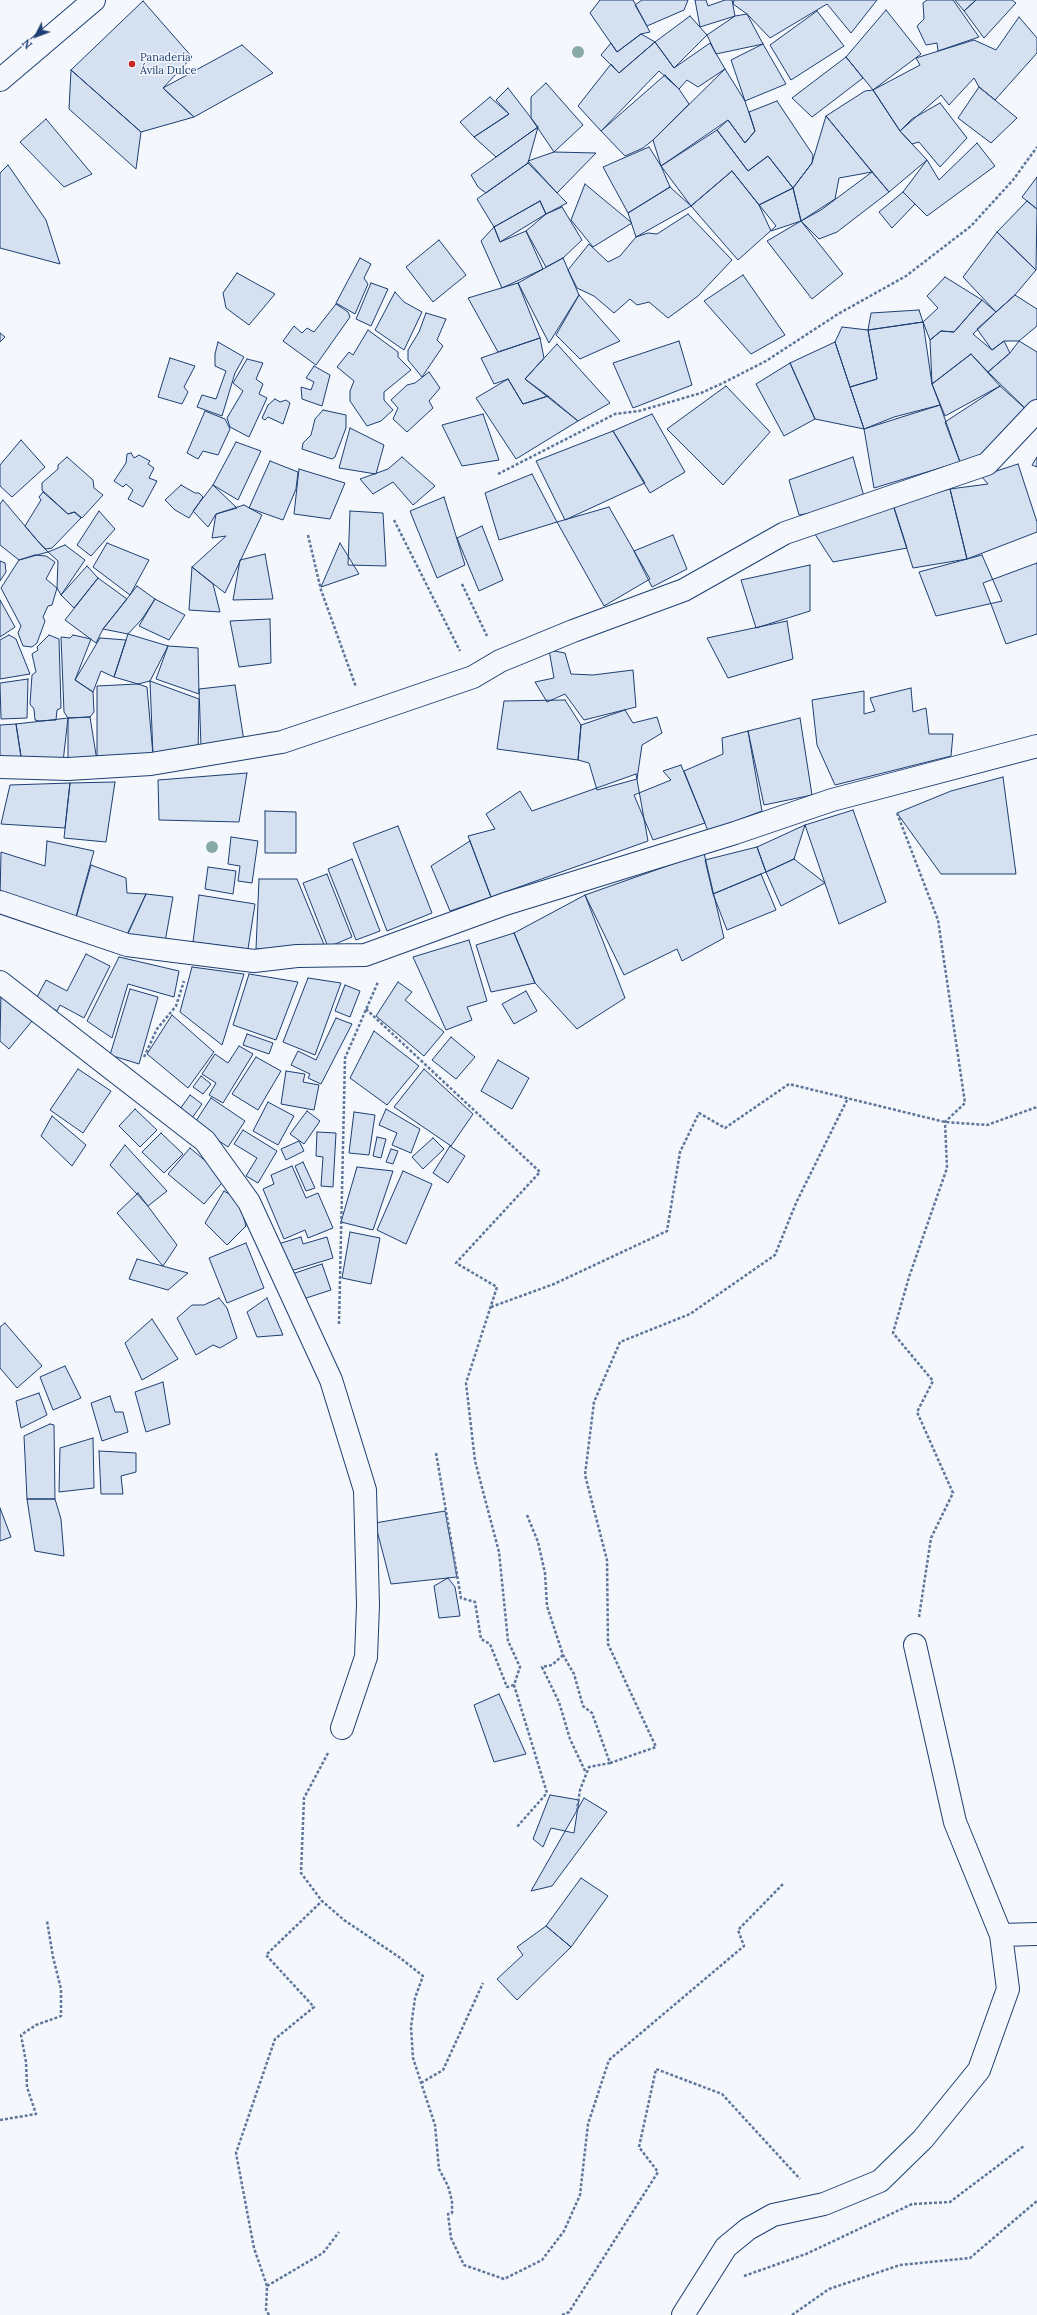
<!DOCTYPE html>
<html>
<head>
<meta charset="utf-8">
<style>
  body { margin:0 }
  #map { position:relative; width:1037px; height:2315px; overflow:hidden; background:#f4f7fb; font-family:Lora,serif }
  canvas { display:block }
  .north { position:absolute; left:16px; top:16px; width:40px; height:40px; -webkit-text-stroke:3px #f4f7fb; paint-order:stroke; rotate:228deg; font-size:11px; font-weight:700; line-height:16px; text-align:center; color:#1d3f73 }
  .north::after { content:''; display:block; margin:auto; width:14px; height:18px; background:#1d3f73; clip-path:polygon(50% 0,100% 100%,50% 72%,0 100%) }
</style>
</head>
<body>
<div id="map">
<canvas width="1037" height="2315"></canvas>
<div class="north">N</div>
</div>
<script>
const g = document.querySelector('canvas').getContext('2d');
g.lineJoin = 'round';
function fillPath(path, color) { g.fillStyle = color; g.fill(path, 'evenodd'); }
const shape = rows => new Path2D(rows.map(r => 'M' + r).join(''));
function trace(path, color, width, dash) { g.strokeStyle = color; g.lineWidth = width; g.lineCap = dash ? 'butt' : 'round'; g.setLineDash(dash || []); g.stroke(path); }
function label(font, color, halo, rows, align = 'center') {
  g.font = font + ' Lora,serif'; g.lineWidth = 3; g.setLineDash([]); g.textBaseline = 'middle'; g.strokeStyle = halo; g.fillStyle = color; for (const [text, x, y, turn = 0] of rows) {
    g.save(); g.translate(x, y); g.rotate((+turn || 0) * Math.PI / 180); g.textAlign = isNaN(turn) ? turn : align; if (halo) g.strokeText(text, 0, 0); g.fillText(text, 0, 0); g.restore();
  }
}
const building = shape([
  [600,0,633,0,650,32,641,34,617,52,590,13,600,0],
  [642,0,688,0,684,10,647,26,635,5,642,0],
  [695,0,706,0,708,6,725,0,732,0,735,16,700,27,695,0],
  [734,0,877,0,851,33,827,4,770,38,747,14,733,4,734,0],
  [927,0,953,0,979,37,938,51,937,43,926,45,917,26,924,19,923,3,927,0],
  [955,0,976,0,964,11,955,0],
  [976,0,1012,0,1016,3,984,38,964,11,976,0],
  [143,1,192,57,163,88,194,117,141,132,71,70,143,1],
  [886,10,921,54,873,90,846,57,886,10],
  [817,11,844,46,791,80,770,45,817,11],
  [747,14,763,44,716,54,707,35,735,16,747,14],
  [690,16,707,35,674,68,655,42,690,16],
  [1019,17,1037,38,1037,53,995,100,979,87,974,78,949,105,941,95,900,131,873,90,920,65,916,58,974,40,996,50,1019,17],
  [641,34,655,42,619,73,601,55,611,43,617,52,641,34],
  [655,42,674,68,710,43,725,69,698,87,687,80,679,89,659,71,601,131,578,106,611,64,619,73,655,42],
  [763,44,786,84,745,101,731,60,763,44],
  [242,45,273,73,194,117,163,88,242,45],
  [846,57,863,78,812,117,792,98,846,57],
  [725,69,745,101,755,131,745,143,728,120,661,166,653,140,725,69],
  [71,70,141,132,136,169,69,109,71,70],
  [665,75,679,89,689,104,653,140,643,148,625,156,601,131,665,75],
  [546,83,583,125,554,152,531,118,531,97,546,83],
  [979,87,1017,118,991,143,958,118,979,87],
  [508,88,538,127,496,157,474,137,509,114,496,100,508,88],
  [873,90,900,131,927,160,889,192,826,116,865,91,873,90],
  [490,97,509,114,474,137,460,122,490,97],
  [777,101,813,155,812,163,793,188,768,156,748,171,717,130,728,120,745,143,755,131,749,112,777,101],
  [940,103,967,138,940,167,919,142,912,144,900,131,912,119,940,103],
  [826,116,872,172,839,178,835,199,801,221,793,188,812,163,826,116],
  [46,119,92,174,64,187,20,142,46,119],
  [538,127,528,163,486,193,478,187,471,175,538,127],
  [717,130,748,171,768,156,793,188,759,205,732,171,691,206,661,166,717,130],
  [977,143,995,166,927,216,903,192,927,160,939,180,977,143],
  [649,147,661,166,670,187,628,213,603,167,649,147],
  [554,152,596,153,557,193,528,161,554,152],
  [528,163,567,203,546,214,540,201,494,227,477,199,528,163],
  [8,165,46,220,60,264,0,248,0,173,8,165],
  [732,171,776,226,738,260,691,206,732,171],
  [872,172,889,192,837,232,819,239,801,221,821,210,872,172],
  [1037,177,1037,209,1022,197,1037,177],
  [585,184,632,223,593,247,571,220,585,184],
  [670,187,691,206,636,237,628,213,670,187],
  [793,188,801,221,771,231,759,205,793,188],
  [903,192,915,204,892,228,879,212,903,192],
  [540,201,546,214,500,242,494,227,540,201],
  [1027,201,1037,209,1036,270,997,232,1027,201],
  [562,207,582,240,563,258,546,267,526,231,546,214,562,207],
  [688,214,732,260,698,296,668,318,649,302,637,305,630,299,614,313,594,296,577,288,568,270,589,244,608,262,620,256,636,237,648,233,657,234,688,214],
  [801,221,843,274,812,299,767,241,801,221],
  [494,227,500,242,526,231,543,269,502,288,481,241,494,227],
  [997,232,1036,270,1015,295,996,312,963,277,997,232],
  [439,240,466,275,433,302,406,267,439,240],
  [360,258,371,264,364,278,368,284,355,314,336,303,360,258],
  [563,258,579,295,549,343,518,283,563,258],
  [237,273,275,294,249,325,226,308,223,293,237,273],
  [743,275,785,335,751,354,704,301,743,275],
  [945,277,982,300,954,332,941,331,930,340,923,322,938,308,927,296,945,277],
  [371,283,388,289,371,326,356,319,371,283],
  [518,283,540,338,498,352,468,298,518,283],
  [395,292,404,302,422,312,404,350,375,330,395,292],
  [579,295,620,341,580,359,556,335,579,295],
  [1015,295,1037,309,1037,326,1019,341,1004,341,992,350,977,329,1015,295],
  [982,300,996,312,973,334,992,350,1004,341,1010,353,988,372,971,354,932,384,930,340,941,331,954,332,982,300],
  [336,304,348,312,350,317,316,365,283,341,294,326,302,333,307,328,314,332,336,304],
  [919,310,923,322,868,330,871,313,919,310],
  [426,313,446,319,437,340,443,346,422,377,408,360,408,350,419,332,426,313],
  [923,322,932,384,940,405,894,417,864,429,850,387,877,379,868,330,923,322],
  [842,327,868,330,877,379,850,387,835,342,842,327],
  [368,330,398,352,398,357,411,370,384,392,384,400,393,410,381,421,367,426,350,401,350,391,354,381,337,367,349,352,353,355,368,330],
  [0,333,5,337,0,342,0,333],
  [540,338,544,358,525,379,548,396,523,404,508,379,494,384,481,358,540,338],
  [679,341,692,385,633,408,613,363,679,341],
  [1019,341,1037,352,1037,402,1029,412,988,372,1010,353,1019,341],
  [218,342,244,357,235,373,222,416,197,407,202,395,216,399,226,371,215,366,215,354,218,342],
  [835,342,864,429,815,419,790,363,835,342],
  [557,344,610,403,578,421,525,379,557,344],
  [971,354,1000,386,945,416,932,384,971,354],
  [170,358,195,366,184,387,188,392,182,404,158,397,170,358],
  [247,359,263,363,256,379,263,384,259,394,267,398,249,437,230,427,227,418,243,391,233,383,247,359],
  [790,363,815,419,784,436,756,384,790,363],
  [314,366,330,375,322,406,302,399,301,387,311,390,314,382,306,378,314,366],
  [429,372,440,388,429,401,433,408,407,432,393,419,398,408,391,400,407,385,415,383,429,372],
  [508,379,523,404,548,396,578,421,516,459,476,398,508,379],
  [726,386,770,432,723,485,667,429,726,386],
  [1000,386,1029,412,990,457,960,462,945,422,1000,386],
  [275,399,280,402,286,400,290,403,283,424,268,417,265,420,262,418,268,405,275,399],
  [940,405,960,462,874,488,864,429,940,405],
  [323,410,346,415,346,428,335,457,332,459,302,449,303,443,311,435,315,419,323,410],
  [205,411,225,419,230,429,218,455,203,451,198,459,187,453,205,411],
  [483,414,499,460,462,466,442,425,483,414],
  [652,414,685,472,650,493,613,431,652,414],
  [350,428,384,445,376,474,339,468,350,428],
  [613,431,645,483,565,520,536,461,613,431],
  [21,440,45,467,12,497,0,486,0,465,21,440],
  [236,442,261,451,238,500,213,485,236,442],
  [131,453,134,458,139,455,150,461,148,464,154,468,149,478,157,481,143,507,128,499,133,490,126,484,123,487,114,481,126,463,127,454,131,453],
  [67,457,93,480,94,488,103,495,82,518,75,512,68,514,42,490,42,483,58,469,58,465,67,457],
  [402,457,435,486,413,505,393,482,373,494,360,479,388,469,402,457],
  [853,457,866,504,799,515,789,480,853,457],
  [1037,457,1037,467,1032,465,1037,457],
  [270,461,298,472,296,489,283,520,249,508,270,461],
  [1018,464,1037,522,1037,532,967,559,950,489,988,484,981,476,1018,464],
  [299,469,345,483,330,519,294,514,299,469],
  [532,474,557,522,499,540,485,493,532,474],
  [181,485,195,493,199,493,203,497,189,518,175,510,165,500,181,485],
  [213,485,237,508,216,514,208,527,193,511,213,485],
  [950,489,967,559,913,568,893,505,950,489],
  [43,492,68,514,74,512,81,518,52,548,46,549,43,547,25,526,41,500,39,497,43,492],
  [444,497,465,565,437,578,410,511,444,497],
  [3,500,36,539,48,552,19,560,0,545,0,504,3,500],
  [892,501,907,548,833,562,809,525,892,501],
  [244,505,262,515,225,593,192,567,226,536,212,538,216,514,244,505],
  [609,507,650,579,604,606,557,522,609,507],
  [99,511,115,529,91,556,77,545,99,511],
  [350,511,383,513,386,566,348,565,350,511],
  [482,526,503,580,479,591,457,538,482,526],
  [673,535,687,569,652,587,634,551,673,535],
  [107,543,149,560,130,595,93,567,107,543],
  [340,543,359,574,321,587,340,543],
  [65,545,85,560,61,595,57,588,58,561,48,552,65,545],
  [265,554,273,599,233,600,240,560,265,554],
  [35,555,46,556,55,562,46,579,57,588,52,605,48,606,43,617,45,621,37,643,32,647,23,646,18,633,21,626,1,588,19,560,35,555],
  [982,555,1002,601,936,616,919,572,982,555],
  [0,561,5,563,6,572,0,581,0,561],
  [1037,563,1037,634,1006,644,983,583,1037,563],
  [810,565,810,611,756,628,741,580,810,565],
  [87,566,98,578,74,608,61,595,87,566],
  [192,567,213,584,220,612,189,610,192,567],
  [98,578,127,599,103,629,96,643,65,620,98,578],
  [137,586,155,599,142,619,128,634,103,629,137,586],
  [155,599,185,615,169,640,139,626,155,599],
  [0,600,15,627,0,637,0,600],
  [270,619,271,663,239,667,230,621,270,619],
  [787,621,793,659,728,678,707,638,787,621],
  [128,634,168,646,150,681,138,684,114,677,128,634],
  [9,635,16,639,30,674,0,679,0,640,9,635],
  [49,635,59,639,61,708,57,710,56,720,39,721,35,720,34,709,30,704,32,675,36,672,32,654,38,650,37,647,49,635],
  [73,635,91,639,75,680,93,692,94,712,90,717,68,718,64,712,61,637,70,638,73,635],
  [100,638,126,640,114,677,101,671,93,692,75,680,100,638],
  [168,646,198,648,199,694,156,679,168,646],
  [549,650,565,653,571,674,593,675,633,670,636,707,584,720,565,694,547,702,535,682,554,678,549,650],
  [28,679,27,718,1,719,0,683,28,679],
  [150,681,199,699,198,755,153,755,150,681],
  [138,684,147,687,153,755,97,761,97,686,138,684],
  [235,685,244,741,201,746,199,689,235,685],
  [911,688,913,712,926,708,929,734,953,734,951,756,835,785,817,745,812,700,864,691,864,714,875,711,870,698,911,688],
  [565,700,581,725,578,760,497,749,504,701,565,700],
  [625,710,633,723,657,717,662,733,642,745,637,779,597,790,589,763,578,760,581,725,625,710],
  [90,717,97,761,68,766,68,718,90,717],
  [68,718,63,762,22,763,16,724,68,718],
  [800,718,812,795,764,805,748,731,800,718],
  [16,724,22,763,0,764,0,725,16,724],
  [748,731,762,811,708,831,684,771,723,754,722,738,748,731],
  [681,765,705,823,653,840,634,795,671,780,663,771,681,765],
  [247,773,239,822,159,820,158,780,247,773],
  [636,774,648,841,491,897,468,836,495,829,486,814,520,791,532,811,636,774],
  [1003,777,1016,874,941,874,897,813,951,791,1003,777],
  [115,782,106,842,64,838,70,783,115,782],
  [70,783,65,828,1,824,10,785,70,783],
  [853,810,886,902,839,924,805,825,853,810],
  [265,811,296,812,296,853,265,853,265,811],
  [805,825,794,859,766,872,757,847,805,825],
  [398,826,432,913,387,931,353,843,398,826],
  [231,837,258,841,252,883,238,881,240,866,228,864,231,837],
  [47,841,94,851,75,920,0,898,1,852,45,866,47,841],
  [470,841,491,897,450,911,431,866,470,841],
  [757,847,766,872,713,894,705,860,757,847],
  [704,853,724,938,682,961,677,949,624,975,585,895,704,853],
  [352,859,380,931,356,940,328,869,352,859],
  [794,859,825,883,781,906,766,872,794,859],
  [91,865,126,878,127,893,146,894,124,941,74,925,91,865],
  [208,867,236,871,233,894,205,889,208,867],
  [327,874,352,937,328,947,303,883,327,874],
  [761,874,776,910,727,930,713,894,761,874],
  [259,879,297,879,325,947,256,949,259,879],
  [146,894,173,897,165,942,126,938,146,894],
  [199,895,255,904,248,949,193,942,199,895],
  [585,895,625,998,577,1029,535,983,514,933,585,895],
  [514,933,535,983,491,992,476,945,514,933],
  [469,940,487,1001,467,1007,472,1020,446,1030,413,957,469,940],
  [86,954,110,966,84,1018,60,1005,57,1011,36,999,46,980,67,991,86,954],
  [119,957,179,971,174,997,128,984,112,1038,87,1021,119,957],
  [192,967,244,974,222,1045,180,1012,192,967],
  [249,974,298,982,276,1040,233,1025,249,974],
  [308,978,341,983,315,1055,283,1042,308,978],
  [398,982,412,992,405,1000,444,1032,424,1056,376,1016,398,982],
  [345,985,360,991,350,1017,335,1011,345,985],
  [130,989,158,997,139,1064,110,1055,130,989],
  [1,990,32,1021,9,1049,0,1041,1,990],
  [526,991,537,1011,514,1024,502,1004,526,991],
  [172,1015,214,1052,188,1088,147,1054,172,1015],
  [336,1018,352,1024,321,1084,308,1078,310,1074,291,1065,298,1051,316,1060,336,1018],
  [374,1031,419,1066,387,1105,350,1078,374,1031],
  [247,1034,273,1043,269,1054,243,1045,247,1034],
  [451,1037,475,1057,456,1079,432,1060,451,1037],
  [239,1046,253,1054,223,1103,209,1095,216,1083,202,1074,215,1054,228,1063,239,1046],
  [256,1057,281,1071,258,1110,232,1094,256,1057],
  [498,1060,529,1078,512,1109,481,1091,498,1060],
  [78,1069,111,1091,83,1133,50,1110,78,1069],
  [424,1069,473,1114,451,1146,394,1107,424,1069],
  [286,1071,305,1074,303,1082,319,1085,314,1110,281,1104,286,1071],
  [201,1076,211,1084,203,1094,193,1087,201,1076],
  [190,1095,202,1104,192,1118,180,1109,190,1095],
  [211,1098,245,1121,228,1147,194,1124,211,1098],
  [268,1102,294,1116,278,1145,253,1131,268,1102],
  [135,1109,157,1130,140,1147,119,1126,135,1109],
  [386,1109,420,1129,411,1153,392,1145,397,1133,379,1125,386,1109],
  [307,1111,320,1121,304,1144,290,1134,307,1111],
  [354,1112,375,1115,369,1155,349,1153,354,1112],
  [52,1116,86,1145,72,1166,41,1136,52,1116],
  [243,1130,277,1151,258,1183,246,1176,257,1158,234,1144,243,1130],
  [317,1132,336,1133,333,1187,321,1186,323,1157,316,1156,317,1132],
  [161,1133,183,1154,164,1173,142,1152,161,1133],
  [377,1137,386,1139,381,1158,373,1156,377,1137],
  [433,1138,444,1149,423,1169,412,1157,433,1138],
  [299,1141,304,1151,286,1160,281,1149,299,1141],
  [125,1145,167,1191,148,1206,110,1165,125,1145],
  [450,1146,465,1156,448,1183,433,1173,450,1146],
  [190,1148,226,1178,204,1204,168,1174,190,1148],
  [391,1149,398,1151,393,1164,386,1162,391,1149],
  [303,1162,315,1188,306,1191,295,1166,303,1162],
  [292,1166,306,1198,318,1193,333,1228,308,1238,305,1230,284,1239,263,1189,274,1184,271,1175,292,1166],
  [357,1167,393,1171,373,1230,341,1222,357,1167],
  [403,1171,432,1184,406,1244,377,1230,403,1171],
  [224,1191,239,1200,246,1226,227,1245,205,1223,224,1191],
  [138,1193,177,1245,163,1266,117,1213,138,1193],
  [350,1232,380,1238,371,1284,342,1278,350,1232],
  [301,1237,303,1244,327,1237,333,1258,284,1273,275,1245,301,1237],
  [246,1243,264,1288,227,1303,209,1258,246,1243],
  [137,1259,188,1273,168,1290,129,1279,137,1259],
  [322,1264,331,1290,297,1301,289,1275,322,1264],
  [219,1298,227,1308,237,1338,220,1348,213,1345,196,1355,177,1318,192,1305,204,1305,219,1298],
  [267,1298,283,1335,257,1337,247,1312,267,1298],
  [152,1319,178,1359,142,1380,125,1343,152,1319],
  [5,1323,42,1366,17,1388,0,1368,0,1327,5,1323],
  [65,1366,81,1398,53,1410,40,1377,65,1366],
  [163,1382,170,1424,146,1432,135,1392,163,1382],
  [39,1393,47,1415,21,1428,16,1401,39,1393],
  [110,1396,115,1412,123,1412,128,1432,102,1441,91,1403,110,1396],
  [50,1424,54,1425,55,1499,27,1499,24,1436,50,1424],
  [93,1438,94,1488,59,1492,60,1448,93,1438],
  [99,1451,136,1453,136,1472,121,1476,123,1494,101,1494,99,1451],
  [27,1499,55,1499,61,1519,64,1556,35,1551,27,1499],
  [0,1508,11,1537,0,1541,0,1508],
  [445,1511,457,1577,391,1584,375,1523,445,1511],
  [448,1578,455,1587,460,1616,439,1618,434,1586,448,1578],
  [499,1694,526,1754,494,1762,474,1705,499,1694],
  [550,1795,579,1800,574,1833,551,1828,543,1847,533,1839,550,1795],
  [584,1798,607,1812,552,1886,531,1891,584,1798],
  [581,1878,608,1896,571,1947,546,1926,581,1878],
  [546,1926,571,1947,517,2000,497,1979,523,1955,517,1947,546,1926]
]);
const path = shape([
  [498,474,615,414,639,411,701,393,725,382,766,361,838,314,906,276,971,226,1013,180,1037,147],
  [394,520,460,651],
  [308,535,321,590,356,687],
  [462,584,487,636],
  [897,813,938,920,965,1103,945,1122,947,1168,909,1277,893,1333,933,1381,917,1412,953,1493,931,1538,919,1617],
  [366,1009,540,1172,456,1263,497,1287,466,1383,475,1461,499,1552,508,1641,520,1667,514,1685,547,1793,516,1828],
  [144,1057,157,1029,176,1006,184,981],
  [491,1307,554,1284,667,1231,680,1152,699,1113,725,1128,789,1084,945,1122,987,1125,1037,1107],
  [339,1324,345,1058,378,982],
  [436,1453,461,1598,475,1602,481,1639,490,1644,507,1687,514,1685],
  [527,1515,538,1542,545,1573,547,1606,563,1655,574,1674,583,1706,592,1713,610,1763,589,1767,580,1790,577,1810],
  [563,1655,552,1665,542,1667,559,1702,570,1739,586,1773],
  [328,1753,304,1798,301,1873,322,1901,344,1920,399,1957,423,1976,415,1998,411,2027,413,2058,435,2125,439,2169,448,2186,452,2201,452,2213,448,2214,451,2238,464,2265,504,2279,542,2260,564,2231,580,2195,588,2124,609,2060,744,1946,738,1930,783,1884],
  [610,1763,656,1747,608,1644,607,1560,585,1475,594,1402,620,1342,690,1314,775,1255,796,1203,848,1098],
  [421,2083,443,2070,483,1983],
  [0,2120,36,2114,27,2087,26,2062,21,2035,36,2025,61,2016,61,1989,53,1957,47,1921],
  [744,2276,806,2254,912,2204,950,2202,1024,2146],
  [267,2286,323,2253,339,2232],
  [269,2315,266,2310,267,2286,254,2248,236,2153,275,2039,314,2007,266,1955,322,1901],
  [562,2315,569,2312,658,2172,639,2147,656,2069,722,2094,800,2179],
  [792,2315,829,2289,900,2265,970,2258,1037,2201]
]);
const minor = shape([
  [0,767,68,769,151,764,282,742,365,714,473,677,500,661,573,631,684,590,785,533,987,464,1037,411],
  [0,902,127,945,254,961,297,956,365,955,505,904,735,833,832,800,1037,746],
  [0,982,205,1141,249,1202,331,1380,365,1490,368,1605,366,1657,342,1728],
  [915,1645,955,1822,1001,1935],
  [683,2315,726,2247,748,2229,773,2215,824,2204,880,2181,923,2139,979,2070,1008,1989,1001,1935,1037,1934]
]);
const primary = shape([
  [0,80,94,0]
]);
const trees = [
  [578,52],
  [212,847]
];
const markers = [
  [132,64,4,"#c62828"]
];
const poiNames = [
  ["Panadería",140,58],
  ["Ávila Dulce",140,71]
];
fillPath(building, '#d5e0f0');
trace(building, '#1d3f73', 1);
trace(minor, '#1d3f73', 24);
trace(primary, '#1d3f73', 24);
trace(path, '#5e769c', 2.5, [3, 2]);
trace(minor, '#f4f7fb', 22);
trace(primary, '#f4f7fb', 22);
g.fillStyle = '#86aba6';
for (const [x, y] of trees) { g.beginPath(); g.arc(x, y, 6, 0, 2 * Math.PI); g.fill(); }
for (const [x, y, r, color] of markers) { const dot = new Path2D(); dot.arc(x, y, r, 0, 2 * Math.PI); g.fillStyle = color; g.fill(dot); trace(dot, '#f4f7fb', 1.5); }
label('11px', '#1d3f73', '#f4f7fb', poiNames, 'left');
</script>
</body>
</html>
